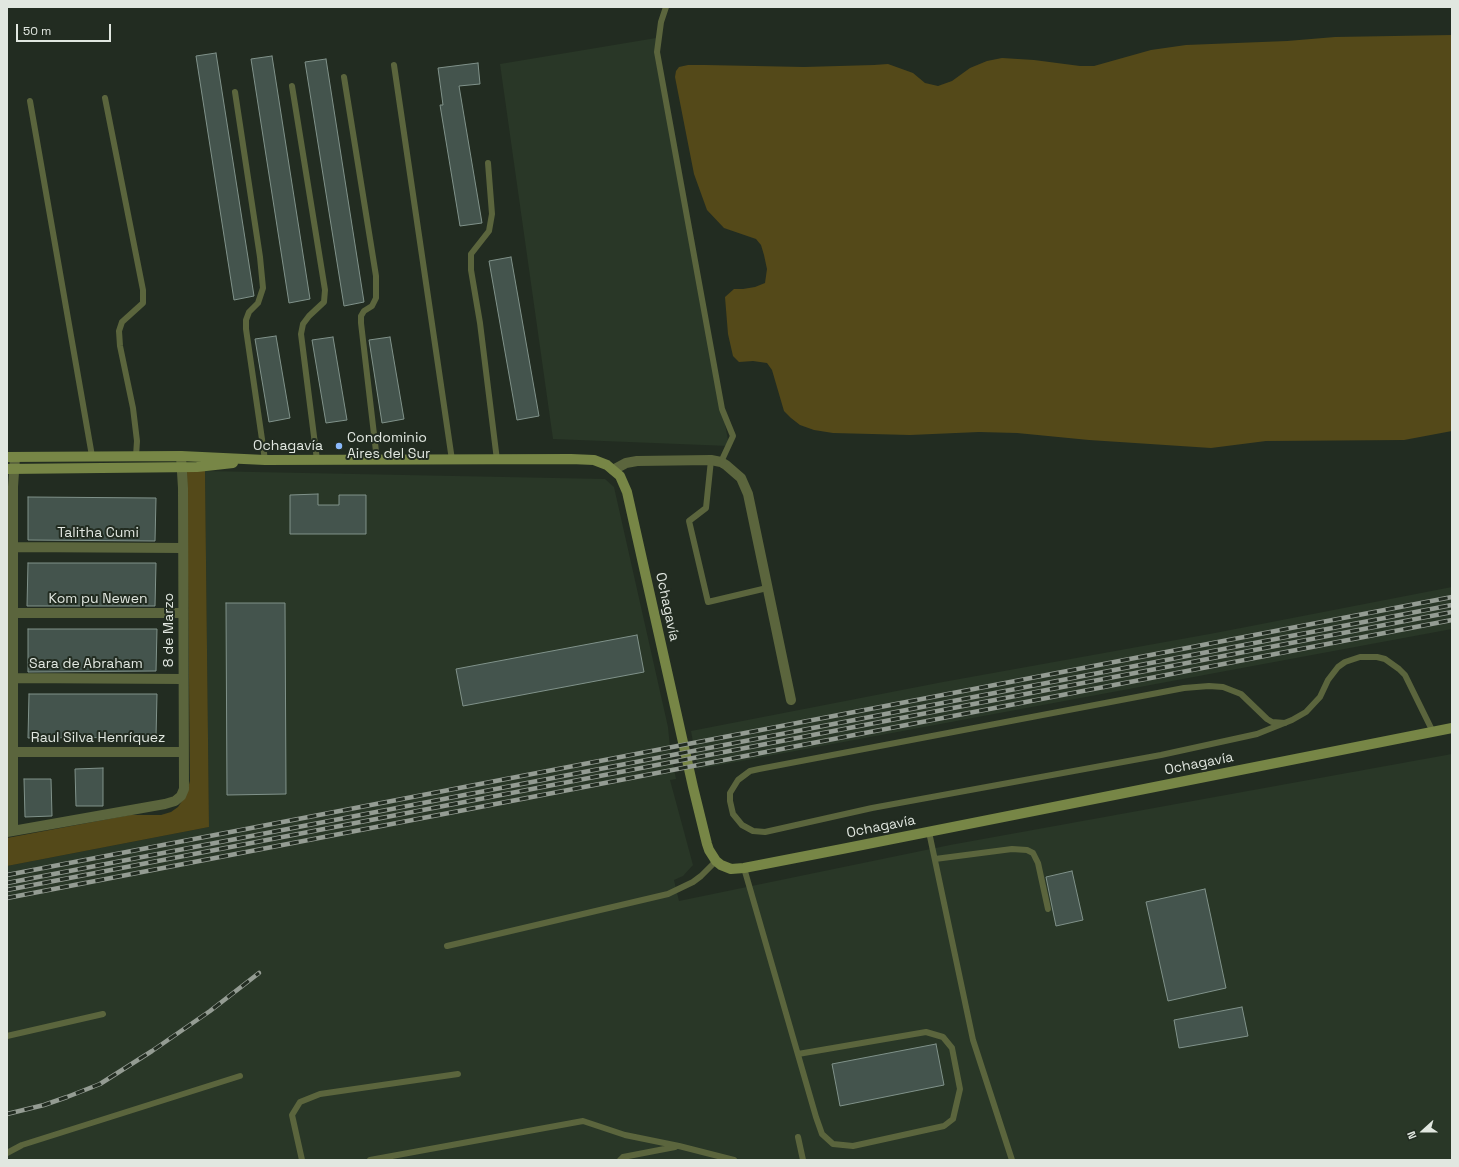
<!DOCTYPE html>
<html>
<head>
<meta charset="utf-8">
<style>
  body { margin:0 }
  #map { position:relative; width:1459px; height:1167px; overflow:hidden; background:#222c21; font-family:"Space Grotesk",sans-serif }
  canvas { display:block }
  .frame { position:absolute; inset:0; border:8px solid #e1e7e0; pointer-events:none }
  .north { position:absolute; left:1403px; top:1111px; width:40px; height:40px; -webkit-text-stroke:3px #222c21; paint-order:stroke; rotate:249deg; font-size:11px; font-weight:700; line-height:16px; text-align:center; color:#e1e7e0 }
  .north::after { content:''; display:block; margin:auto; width:14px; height:18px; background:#e1e7e0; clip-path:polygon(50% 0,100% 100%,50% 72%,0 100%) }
  .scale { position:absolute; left:16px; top:24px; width:95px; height:18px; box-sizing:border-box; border:2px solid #e1e7e0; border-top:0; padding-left:5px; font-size:12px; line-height:14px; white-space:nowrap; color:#e1e7e0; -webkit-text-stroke:3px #222c21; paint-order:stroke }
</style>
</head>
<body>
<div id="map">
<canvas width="1459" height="1167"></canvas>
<div class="frame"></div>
<div class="north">N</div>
<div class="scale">50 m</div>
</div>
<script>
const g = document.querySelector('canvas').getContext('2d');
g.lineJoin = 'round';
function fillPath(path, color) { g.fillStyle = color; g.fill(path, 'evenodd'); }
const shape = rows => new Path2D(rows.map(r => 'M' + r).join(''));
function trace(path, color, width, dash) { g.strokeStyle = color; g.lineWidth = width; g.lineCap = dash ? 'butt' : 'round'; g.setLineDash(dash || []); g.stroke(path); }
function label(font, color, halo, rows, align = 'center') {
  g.font = font + ' "Space Grotesk",sans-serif'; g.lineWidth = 4; g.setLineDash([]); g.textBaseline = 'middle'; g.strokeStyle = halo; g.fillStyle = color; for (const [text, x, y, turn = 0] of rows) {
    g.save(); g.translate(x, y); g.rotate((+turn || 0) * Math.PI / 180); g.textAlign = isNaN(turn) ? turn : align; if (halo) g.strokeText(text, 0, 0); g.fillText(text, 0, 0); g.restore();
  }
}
const built = shape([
  [656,38,729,446,553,439,500,64],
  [205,471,605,479,614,487,668,727,670,747,676,779,670,780,693,865,683,876,674,880,679,901,950,845,1452,754,1452,1160,7,1160,7,866,209,827],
  [1452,587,1452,629,698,769,691,731,943,682,1215,633]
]);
const green = shape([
  [1452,35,1452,431,1404,440,1266,441,1211,448,1089,440,1017,433,979,432,910,435,833,433,814,430,800,425,791,418,784,411,772,370,767,363,753,361,739,362,733,356,728,334,725,297,734,289,743,289,755,287,765,283,767,269,764,255,761,245,756,239,724,228,707,210,694,174,675,77,676,71,679,67,688,65,705,65,804,67,874,65,888,64,913,73,925,83,938,86,952,81,970,68,987,61,1002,58,1034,60,1080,66,1094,66,1151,50,1186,45,1287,41,1335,37],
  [187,471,205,471,209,827,7,866,7,838,130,815,161,815,171,812,178,807,186,795,190,781]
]);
const building = shape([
  [216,53,254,296,234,300,196,56,216,53],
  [272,56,310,299,289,303,251,59,272,56],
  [326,59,364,302,344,306,305,62,326,59],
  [478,63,480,84,459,86,482,223,460,226,440,105,443,105,438,68,478,63],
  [511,257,539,416,517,420,489,261,511,257],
  [276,336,290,418,269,422,255,339,276,336],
  [333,337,347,420,326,423,312,340,333,337],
  [390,337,404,419,382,423,369,340,390,337],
  [318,494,318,505,339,505,339,495,366,495,366,534,290,534,290,495,318,494],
  [28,497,156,498,155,541,28,540,28,497],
  [28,563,156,563,155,606,27,606,28,563],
  [226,603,285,603,286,794,227,795,226,603],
  [28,629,157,629,156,671,28,672,28,629],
  [637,635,644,672,463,706,456,669,637,635],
  [29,694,157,694,156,737,28,738,29,694],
  [103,768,103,806,76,806,75,769,103,768],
  [24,779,51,779,52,816,25,817,24,779],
  [1072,871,1083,920,1056,926,1046,877,1072,871],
  [1205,889,1226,988,1168,1001,1146,902,1205,889],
  [1242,1007,1248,1036,1179,1048,1174,1020,1242,1007],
  [936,1044,944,1085,840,1106,832,1064,936,1044]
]);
const lane = shape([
  [666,7,661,22,657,52,722,409,733,436,721,462],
  [394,65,452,460],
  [344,77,376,276,376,298,372,306,364,311,361,316,361,323,377,460],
  [292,86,325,290,324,302,309,316,303,324,301,334,317,460],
  [235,92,260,257,263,288,258,303,249,312,246,320,246,329,265,460],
  [105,98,143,290,143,303,122,322,119,331,120,346,133,408,137,441,136,456],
  [30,101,92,456],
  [488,163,492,214,489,231,471,254,471,270,480,323,497,460],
  [711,460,706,508,689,521,708,602,767,588],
  [1285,723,1272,722,1267,719,1241,694,1223,687,1209,686,1184,688,759,769,750,771,738,780,730,793,730,801,733,814,742,825,753,831,765,832,872,808,1161,755,1257,734,1292,720,1306,712,1320,697,1328,680,1338,667,1345,662,1360,657,1377,657,1385,659,1399,669,1405,675,1433,732],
  [929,832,973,1040,1012,1160],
  [935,859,1012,849,1027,850,1033,853,1038,863,1048,909],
  [744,868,816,1117,822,1134,833,1144,853,1146,944,1126,953,1119,960,1089,952,1048,943,1037,926,1032,798,1054],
  [447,946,668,894,693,882,701,876,716,861],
  [7,1036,103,1014],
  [798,1137,803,1160],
  [7,1153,22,1145,240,1076],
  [302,1160,292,1115,300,1102,320,1094,458,1074],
  [370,1160,583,1121,625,1135,679,1146,734,1160],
  [620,1160,623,1157,675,1147]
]);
const street = shape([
  [613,470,626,463,637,461,711,460,721,462,726,465,741,478,748,494,791,700],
  [13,547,183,548],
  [13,613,183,613],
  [13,678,183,679],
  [13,752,183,752],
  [13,831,13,487,15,457],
  [7,832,165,804,175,801,181,796,184,789,183,488,181,456]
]);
const secondary = shape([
  [7,457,181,456,265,460,571,459,594,460,607,465,620,476,627,492,693,787,707,844,709,850,716,861,721,865,731,869,744,868,842,849,1452,728],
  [7,469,197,467,233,463]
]);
const rail = shape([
  [7,875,1452,597],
  [7,883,1452,605],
  [7,890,1452,612],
  [7,898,1452,620],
  [7,1114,44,1105,67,1097,100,1084,152,1051,210,1011,259,973]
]);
const markers = [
  [339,446,4,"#8bbafc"]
];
const poiNames = [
  ["Condominio",347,438],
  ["Aires del Sur",347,454]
];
const streetNames = [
  ["Ochagavía",288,446],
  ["Talitha Cumi",98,533],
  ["Kom pu Newen",98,599],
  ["Ochagavía",667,607,78],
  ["8 de Marzo",169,630,-90],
  ["Sara de Abraham",86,664],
  ["Raul Silva Henríquez",98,738],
  ["Ochagavía",1199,764,-11],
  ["Ochagavía",881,827,-11]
];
fillPath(built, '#293727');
fillPath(green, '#544919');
fillPath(building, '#44544d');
trace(building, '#80928a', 1);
trace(lane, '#5b653d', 6);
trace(street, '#5b653d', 10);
trace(secondary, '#778646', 10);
trace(rail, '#949c93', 4.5);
trace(rail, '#222c21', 3, [9]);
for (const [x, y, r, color] of markers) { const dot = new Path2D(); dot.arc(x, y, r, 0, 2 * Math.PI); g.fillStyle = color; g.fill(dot); trace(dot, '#222c21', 1.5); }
label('14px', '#e1e7e0', '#222c21', poiNames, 'left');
label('14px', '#e1e7e0', '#222c21', streetNames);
</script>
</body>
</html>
